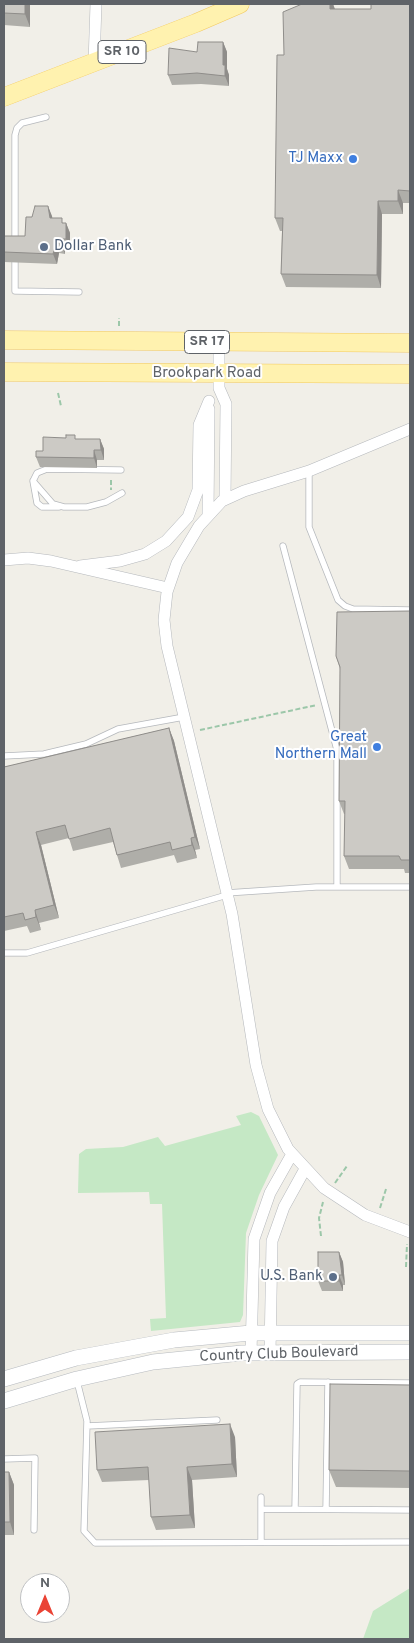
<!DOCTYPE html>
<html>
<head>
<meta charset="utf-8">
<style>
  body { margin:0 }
  #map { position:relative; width:414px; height:1643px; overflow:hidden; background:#f1efe8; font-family:Overpass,sans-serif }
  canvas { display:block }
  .frame { position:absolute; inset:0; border:5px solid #5f6368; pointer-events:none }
  .north { position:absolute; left:20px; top:1573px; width:50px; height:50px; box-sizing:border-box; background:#fff; border:1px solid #bfc1c3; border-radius:50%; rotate:0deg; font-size:14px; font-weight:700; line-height:20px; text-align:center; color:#5f6368 }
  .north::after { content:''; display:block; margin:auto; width:18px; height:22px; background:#ea4335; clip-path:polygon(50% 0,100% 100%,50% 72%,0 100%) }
</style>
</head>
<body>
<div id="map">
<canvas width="414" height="1643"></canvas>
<div class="frame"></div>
<div class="north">N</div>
</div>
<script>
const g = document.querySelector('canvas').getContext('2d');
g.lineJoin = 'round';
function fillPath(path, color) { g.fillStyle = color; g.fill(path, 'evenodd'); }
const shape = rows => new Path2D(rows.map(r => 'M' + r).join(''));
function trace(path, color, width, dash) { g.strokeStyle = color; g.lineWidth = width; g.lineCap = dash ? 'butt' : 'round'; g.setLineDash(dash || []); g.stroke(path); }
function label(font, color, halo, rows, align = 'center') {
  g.font = font + ' Overpass,sans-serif'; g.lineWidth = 4; g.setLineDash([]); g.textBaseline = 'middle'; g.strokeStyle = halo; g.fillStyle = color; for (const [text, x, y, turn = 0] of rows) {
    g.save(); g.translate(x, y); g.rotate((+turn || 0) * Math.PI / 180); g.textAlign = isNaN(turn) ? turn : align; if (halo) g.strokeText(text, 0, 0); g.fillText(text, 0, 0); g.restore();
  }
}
const green = shape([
  [251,1112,259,1116,278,1155,259,1195,246,1233,243,1315,240,1322,151,1331,150,1319,166,1318,162,1204,150,1204,149,1192,78,1193,79,1154,86,1149,123,1147,158,1137,165,1146,241,1125,236,1116],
  [410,1588,410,1639,363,1639,373,1611]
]);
const path = shape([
  [119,326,119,318],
  [58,393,61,406],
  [111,480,111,490],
  [200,730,317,705],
  [335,1183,347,1166],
  [380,1208,386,1189],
  [321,1236,319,1218,323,1202],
  [406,1267,407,1244]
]);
const lane = shape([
  [15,244,15,135,17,128,22,123,46,117],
  [15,262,15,291,79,292],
  [121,470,47,469,37,473,33,481,53,504,64,507,87,507,106,502,122,493],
  [309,471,309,527,338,600,345,606,353,609,410,610],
  [33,481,37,503,42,507,59,507],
  [283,546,337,750,337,886],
  [4,756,44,754,86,744,118,729,184,717],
  [226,893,316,887,410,887],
  [4,953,27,953,227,895],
  [77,1381,87,1421,84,1531,95,1543,410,1542],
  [87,1426,217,1420],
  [4,1459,35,1458,34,1530],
  [261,1497,261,1542],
  [261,1509,410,1510],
  [295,1509,297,1384,300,1382,410,1383],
  [326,1509,328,1382]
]);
const street = shape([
  [94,63,96,4],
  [219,342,219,388,226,404,225,499],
  [410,429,309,471,244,491,222,501,199,526,177,563,167,592,164,620,167,646,232,914,256,1065,268,1109,288,1149,324,1188,365,1215,410,1232],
  [208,515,209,409],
  [4,560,28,558,51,561,168,588],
  [80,566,120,561,145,554,166,541,188,517,198,490,199,425,209,401],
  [251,1353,254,1239,270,1193,292,1154],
  [270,1353,272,1241,284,1207,305,1169]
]);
const secondary = shape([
  [4,1379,76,1358,174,1340,251,1333,410,1333],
  [4,1401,77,1379,153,1362,242,1353,410,1352]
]);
const primary = shape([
  [4,97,196,23,240,4],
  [4,340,410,343],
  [4,372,410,374]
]);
const wall = shape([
  [4,4,30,4,30,27,4,25],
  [302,4,333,4,335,9,371,9,410,4,410,203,403,203,403,214,382,214,381,288,286,287,281,274,282,231,280,231,275,218],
  [223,42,227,52,227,69,229,75,229,86,201,84,172,85,168,75,197,52],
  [48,206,52,218,63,223,66,223,70,233,70,249,65,249,65,254,59,253,57,264,4,262,4,236,25,236,32,217],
  [76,439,100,439,104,449,104,460,97,460,97,468,40,467,36,457,43,451],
  [410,611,410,873,405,873,404,869,349,869,344,856,345,814,344,814,339,801,340,669,336,656],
  [169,728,174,741,200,849,195,850,197,858,177,863,174,855,121,868,113,842,73,851,69,838,41,845,59,918,39,923,41,930,30,933,27,926,4,931,4,767],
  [339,1252,343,1262,345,1285,343,1285,343,1291,322,1291,318,1281],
  [410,1385,410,1488,336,1487,329,1470],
  [235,1437,237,1477,192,1480,195,1528,156,1530,151,1517,149,1480,102,1482,97,1470],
  [4,1472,9,1472,14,1485,14,1535,4,1535]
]);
const shadedWall = shape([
  [25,4,30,4,30,27,25,14],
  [330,4,333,4,335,10,330,9],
  [223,42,227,52,227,69,229,75,229,86,225,76,223,65],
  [398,190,403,203,403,214,398,201],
  [378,201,382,214,381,288,377,275],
  [48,206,52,216,54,228,50,218],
  [66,223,70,233,70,249,66,239],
  [61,239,65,249,65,254,61,244],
  [56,243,59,253,57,264,53,254],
  [100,439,104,449,104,460,101,450],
  [94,450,97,460,97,468,94,458],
  [169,728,174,741,200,849,195,837],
  [36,832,41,845,59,918,54,905],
  [191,838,195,850,197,858,192,845],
  [35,910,39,923,41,930,36,917],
  [339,1252,343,1262,345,1285,342,1275],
  [339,1275,343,1285,343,1291,339,1281],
  [230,1424,235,1437,237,1477,232,1464],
  [187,1467,192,1480,195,1528,190,1515],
  [9,1472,14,1485,14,1535,10,1522]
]);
const building = shape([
  [4,4,25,4,25,14,4,13,4,4],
  [302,4,330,4,330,9,371,9,371,4,410,4,410,191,398,190,398,201,378,201,377,275,281,274,283,218,275,218,277,55,284,55,283,12,302,4],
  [198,42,223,42,223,65,225,65,225,76,197,73,168,75,169,48,197,52,198,42],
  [35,206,48,206,50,218,62,218,62,223,66,223,66,239,61,239,61,244,56,243,53,254,4,252,4,236,25,236,26,217,32,217,35,206],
  [66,435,75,435,75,439,100,439,101,450,94,450,94,458,36,457,36,451,43,451,43,437,66,438,66,435],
  [410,611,410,860,401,860,399,856,344,856,345,801,339,801,340,667,336,656,337,612,410,611],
  [169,728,195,837,191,838,192,845,172,850,170,842,117,855,110,828,69,839,65,825,36,832,54,905,35,910,36,917,25,920,23,913,4,917,4,767,169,728],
  [318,1252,339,1252,342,1275,339,1275,339,1281,318,1281,318,1252],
  [330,1384,410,1385,410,1471,329,1470,330,1384],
  [230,1424,232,1464,187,1467,190,1515,151,1517,148,1467,97,1470,95,1432,230,1424],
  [4,1472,9,1472,10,1522,4,1522,4,1472]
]);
const markers = [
  [353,159,5,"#3f7fe0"],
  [44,247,5,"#5c6f8a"],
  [377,747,5,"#3f7fe0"],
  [333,1277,5,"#5c6f8a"]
];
const shields = [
  [122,52,48],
  [207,342,45]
];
const shieldNames = [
  ["SR 10",122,52],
  ["SR 17",207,342]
];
const shopNames = [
  ["TJ Maxx",343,159],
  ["Great",367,738],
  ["Northern Mall",367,755]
];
const serviceNames = [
  ["Dollar Bank",54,247],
  ["U.S. Bank",323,1277,"right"]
];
const streetNames = [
  ["Brookpark Road",207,374],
  ["Country Club Boulevard",279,1355,-2]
];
fillPath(green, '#c5e8c5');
trace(lane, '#b5b8bc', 7);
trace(street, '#b5b8bc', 12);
trace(secondary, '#b6babf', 16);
trace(primary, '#f2c960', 19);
trace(path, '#9cc7a9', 2, [5, 2.5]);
trace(lane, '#fff', 5.5);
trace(street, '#fff', 11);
trace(secondary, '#fff', 15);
trace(primary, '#fff2af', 18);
fillPath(wall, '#afaea9');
fillPath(shadedWall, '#8f8d8a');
fillPath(building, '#cccac5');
trace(building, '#8f8d8a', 1);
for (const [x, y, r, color] of markers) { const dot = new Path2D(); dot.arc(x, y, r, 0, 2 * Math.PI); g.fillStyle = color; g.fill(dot); trace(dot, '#fff', 2); }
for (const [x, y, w] of shields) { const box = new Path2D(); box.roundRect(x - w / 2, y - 11.5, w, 23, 4); g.fillStyle = '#fff'; g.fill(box); trace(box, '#5f6368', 1); }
label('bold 14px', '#5f6368', null, shieldNames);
label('15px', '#366cbe', '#fff', shopNames, 'right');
label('15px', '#4e5e75', '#fff', serviceNames, 'left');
label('15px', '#5f6368', '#fff', streetNames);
</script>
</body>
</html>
